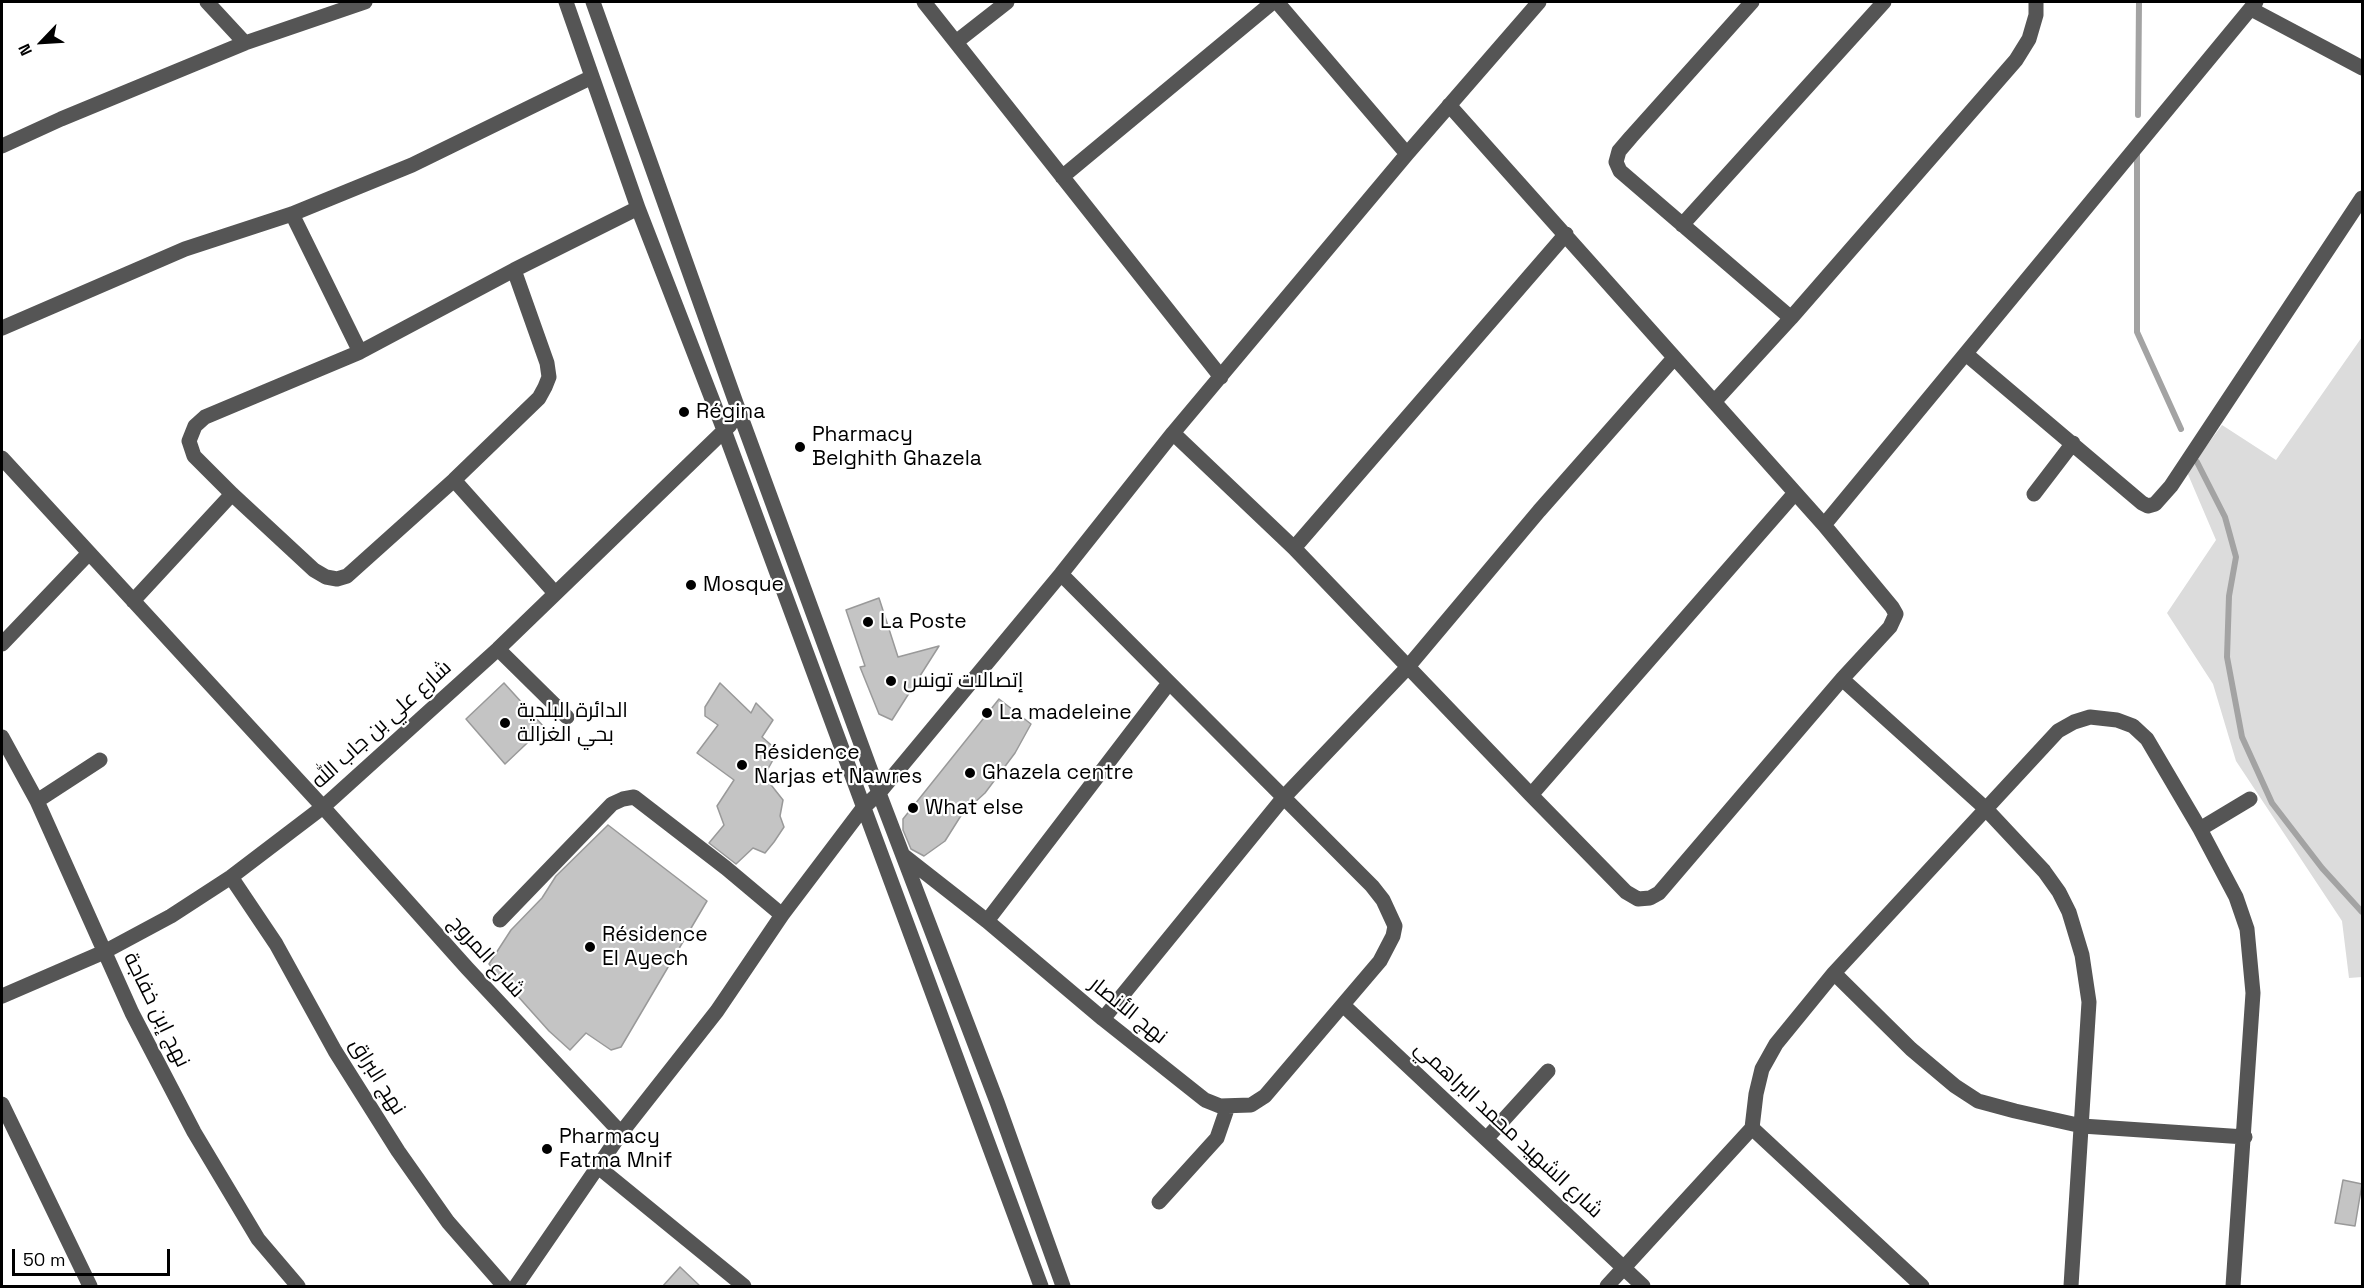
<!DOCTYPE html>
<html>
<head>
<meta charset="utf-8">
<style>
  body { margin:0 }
  #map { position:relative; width:2364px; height:1288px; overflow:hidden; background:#fff; font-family:"Space Grotesk",sans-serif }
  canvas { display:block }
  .frame { position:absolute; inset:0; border:3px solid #000; pointer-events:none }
  .north { position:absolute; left:12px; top:12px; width:60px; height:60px; -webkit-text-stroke:4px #fff; paint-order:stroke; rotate:245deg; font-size:16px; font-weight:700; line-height:24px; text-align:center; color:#000 }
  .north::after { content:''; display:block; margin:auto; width:21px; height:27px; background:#000; clip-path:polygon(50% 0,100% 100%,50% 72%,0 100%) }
  .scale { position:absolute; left:12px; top:1249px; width:158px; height:27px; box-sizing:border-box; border:3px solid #000; border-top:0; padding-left:8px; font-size:18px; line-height:21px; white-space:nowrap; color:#000; -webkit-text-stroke:4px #fff; paint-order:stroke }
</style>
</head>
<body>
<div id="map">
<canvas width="2364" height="1288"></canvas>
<div class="frame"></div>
<div class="north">N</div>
<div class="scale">50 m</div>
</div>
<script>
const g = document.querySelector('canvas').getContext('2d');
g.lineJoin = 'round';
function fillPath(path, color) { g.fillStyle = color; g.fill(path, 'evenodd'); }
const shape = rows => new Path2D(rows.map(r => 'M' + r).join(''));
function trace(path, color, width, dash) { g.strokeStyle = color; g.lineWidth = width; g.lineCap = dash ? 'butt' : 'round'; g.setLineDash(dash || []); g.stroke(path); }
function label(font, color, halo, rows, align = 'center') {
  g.font = font + ' "Space Grotesk",Cairo,sans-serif'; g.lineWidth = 4.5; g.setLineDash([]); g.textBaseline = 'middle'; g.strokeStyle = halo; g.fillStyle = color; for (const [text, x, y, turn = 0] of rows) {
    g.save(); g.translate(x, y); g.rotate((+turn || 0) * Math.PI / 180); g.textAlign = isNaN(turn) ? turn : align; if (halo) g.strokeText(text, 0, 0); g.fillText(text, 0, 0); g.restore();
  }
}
const green = shape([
  [2362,337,2362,977,2349,978,2342,921,2236,761,2213,684,2167,613,2216,540,2187,472,2222,425,2276,460]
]);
const stream = shape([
  [2138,115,2139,2],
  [2137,153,2137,332,2181,429],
  [2197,462,2225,517,2236,557,2229,596,2227,657,2242,737,2272,803,2322,868,2362,912]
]);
const building = shape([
  [879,598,898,657,939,646,892,720,879,714,860,667,865,666,846,610,879,598],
  [504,683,544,727,505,764,466,719,504,683],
  [720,683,751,713,756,703,773,720,762,737,778,751,764,776,783,800,780,816,784,827,774,842,765,853,753,848,736,864,709,843,724,825,717,806,734,780,697,753,718,725,705,716,705,707,720,683],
  [999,699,1031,724,1015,753,985,793,962,814,945,841,924,856,911,849,903,830,903,819,999,699],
  [608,825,707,901,621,1047,611,1050,586,1033,570,1050,549,1031,489,964,511,930,542,898,556,876,608,825],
  [2343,1180,2362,1184,2355,1226,2335,1223,2343,1180],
  [680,1267,701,1287,662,1287,680,1267]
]);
const minor = shape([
  [207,2,245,43],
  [566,2,638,208,724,430,1041,1286],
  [593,2,741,417,879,793,997,1102,1063,1286],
  [924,2,1221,377],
  [1277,2,1407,154],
  [1752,2,1631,137,1619,151,1616,162,1620,171,1791,318],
  [2251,9,2362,68],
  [956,42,1007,2],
  [2,146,61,119,245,43,365,2],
  [1062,177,1273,2],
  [292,214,360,352],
  [1682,225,1884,2],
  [514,270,547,363,549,377,545,387,539,398,454,480,347,576,337,579,326,577,314,570,232,494,194,456,189,441,195,426,205,417,360,352,514,270,638,208],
  [2,328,185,249,292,214,412,165,592,77],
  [1966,354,2142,503,2148,506,2155,504,2171,486,2362,198],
  [1714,402,1791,318,2016,60,2029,39,2036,15,2036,2],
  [1173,433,1294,548,1531,795,1626,892,1638,899,1650,898,1659,893,1842,679,1890,627,1896,614,1892,607,1824,525,1449,105],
  [2,458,323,807,467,968,621,1133],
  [454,480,555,593],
  [2034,494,2073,443],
  [1824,525,2256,2],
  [1294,548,1566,234],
  [133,601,232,494],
  [2,644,89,553],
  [498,649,567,717],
  [1842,679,1985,808,2044,871,2059,892,2069,912,2082,955,2089,1002,2071,1286],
  [2,737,37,801,132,1013,194,1132,258,1239,298,1286],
  [1531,795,1795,493],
  [37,801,100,760],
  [2200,829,2250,799],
  [904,856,987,921,1103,1019,1205,1100,1220,1106,1251,1105,1265,1096,1380,961,1393,936,1395,926,1383,900,1372,886,1061,574],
  [231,877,276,944,335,1051,398,1151,448,1222,504,1286],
  [500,920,612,804,623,799,634,797,726,868,782,915],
  [987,921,1169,683],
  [1834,973,1911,1049,1955,1086,1978,1101,2015,1111,2082,1126,2245,1137],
  [2,996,104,952,171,916,231,877,323,807,498,649,730,425],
  [1343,1005,1643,1286],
  [1103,1019,1284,797,1407,668,1539,511,1674,358],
  [2,1104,90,1286],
  [1752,1128,1922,1286],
  [1487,1138,1548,1071],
  [597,1166,744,1286],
  [1159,1202,1217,1138,1228,1106],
  [516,1286,621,1133,717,1011,782,915,863,808,879,793,1061,574,1173,433,1407,154,1539,2],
  [1607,1286,1752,1128,1756,1094,1762,1069,1776,1044,1834,973,2058,731,2074,722,2090,717,2117,720,2133,726,2147,739,2200,829,2236,897,2247,929,2253,993,2233,1286]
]);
const markers = [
  [684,412,6,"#000"],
  [800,447,6,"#000"],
  [691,585,6,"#000"],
  [868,622,6,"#000"],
  [891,681,6,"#000"],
  [987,713,6,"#000"],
  [505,723,6,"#000"],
  [742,765,6,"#000"],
  [970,773,6,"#000"],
  [913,808,6,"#000"],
  [590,947,6,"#000"],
  [547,1149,6,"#000"]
];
const poiNames = [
  ["Régina",696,412],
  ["Pharmacy",812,435],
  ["Belghith Ghazela",812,459],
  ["Mosque",703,585],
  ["La Poste",880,622],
  ["إتصالات تونس",903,681],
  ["الدائرة البلدية",517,711],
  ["بحي الغزالة",517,735],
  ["La madeleine",999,713],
  ["Résidence",754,753],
  ["Narjas et Nawres",754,777],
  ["Ghazela centre",982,773],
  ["What else",925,808],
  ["Résidence",602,935],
  ["El Ayech",602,959],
  ["Pharmacy",559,1137],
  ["Fatma Mnif",559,1161]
];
const streetNames = [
  ["شارع علي بن جاب الله",382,725,-42],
  ["شارع المروج",486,957,48],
  ["نهج إبن خفاجة",156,1010,64],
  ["نهج الأنصار",1128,1011,39],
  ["نهج البراق",377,1077,58],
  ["شارع الشهيد محمد البراهمي",1508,1130,43]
];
fillPath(green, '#dcdcdc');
trace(stream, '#a3a3a3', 6);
fillPath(building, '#c4c4c4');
trace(building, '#999', 1.5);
trace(minor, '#555', 15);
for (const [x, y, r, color] of markers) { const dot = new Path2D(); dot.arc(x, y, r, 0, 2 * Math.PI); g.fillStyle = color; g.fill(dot); trace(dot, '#fff', 2); }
label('21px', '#000', '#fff', poiNames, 'left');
label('21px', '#000', '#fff', streetNames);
</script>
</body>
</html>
